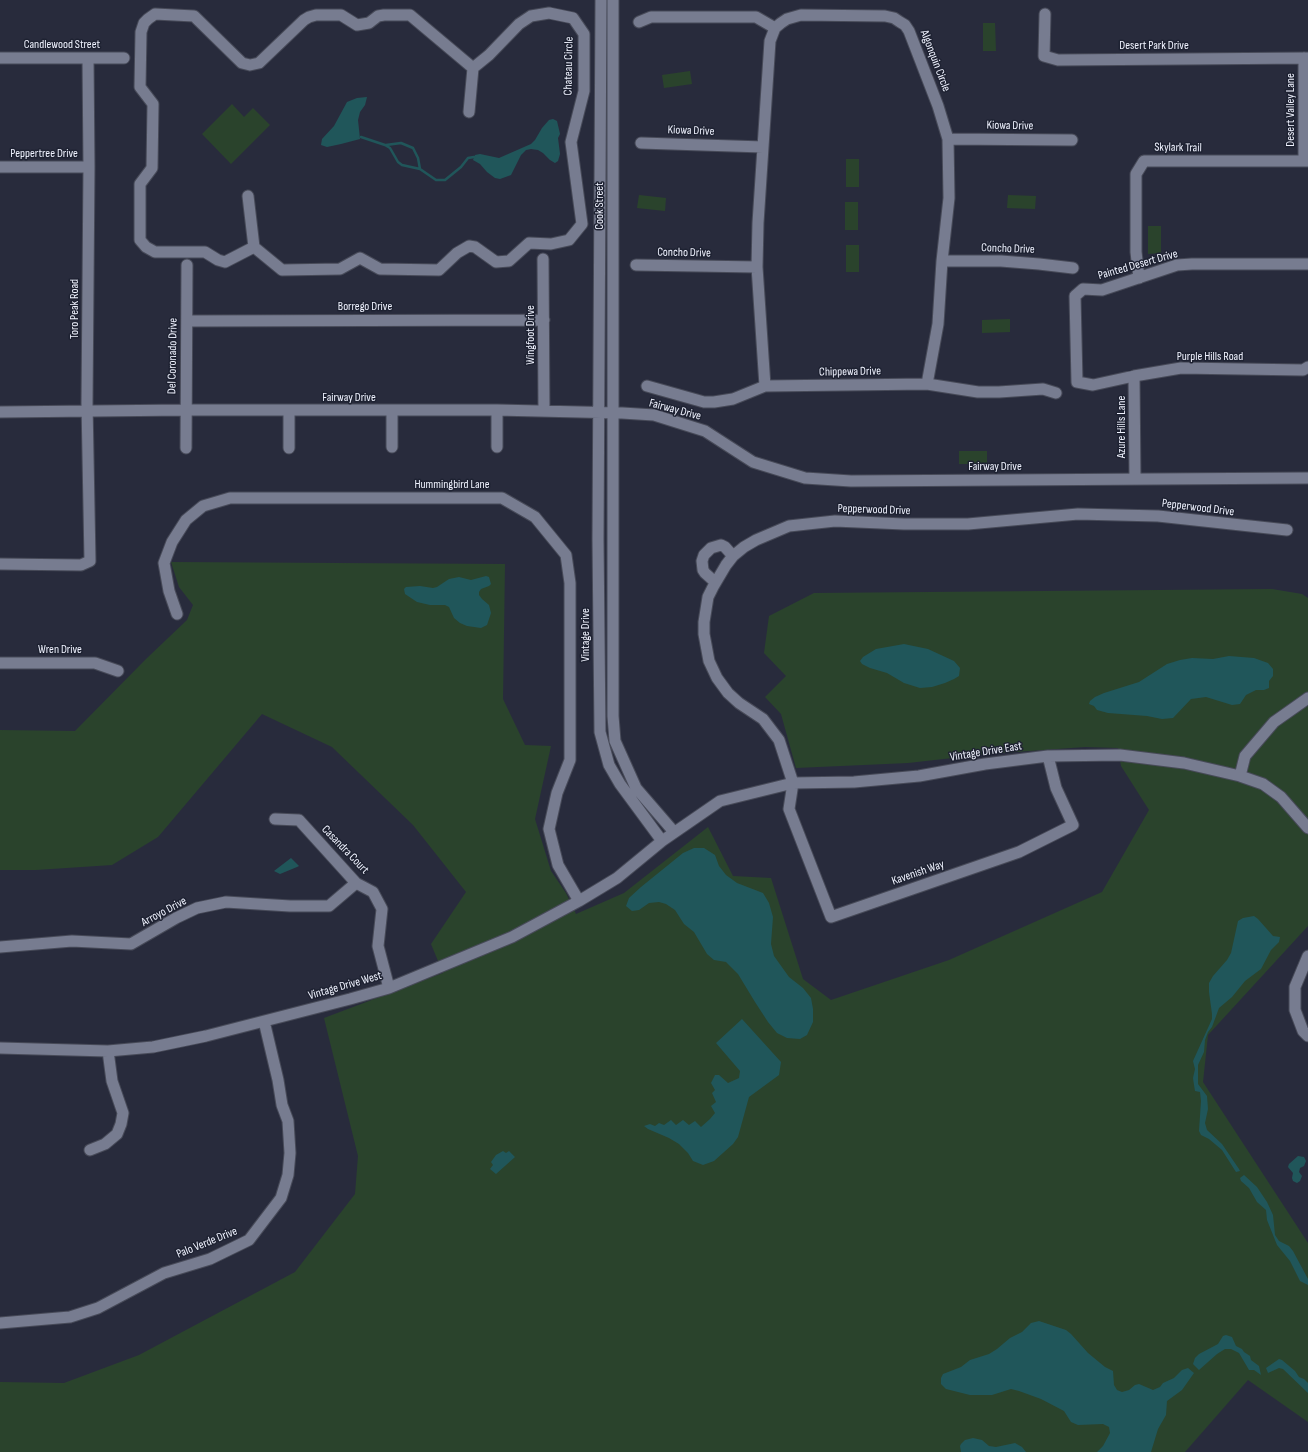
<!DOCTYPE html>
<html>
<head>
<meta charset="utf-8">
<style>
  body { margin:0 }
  canvas { display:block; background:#282b3c }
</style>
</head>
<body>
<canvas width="1308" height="1452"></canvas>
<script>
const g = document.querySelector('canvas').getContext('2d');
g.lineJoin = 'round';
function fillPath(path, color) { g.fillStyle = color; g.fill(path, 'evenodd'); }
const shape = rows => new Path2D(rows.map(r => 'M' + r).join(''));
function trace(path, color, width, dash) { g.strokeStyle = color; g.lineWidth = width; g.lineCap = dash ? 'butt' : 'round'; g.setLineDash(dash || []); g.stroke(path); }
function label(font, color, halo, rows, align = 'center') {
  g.font = font + ' "Sofia Sans Condensed",sans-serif'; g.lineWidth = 3; g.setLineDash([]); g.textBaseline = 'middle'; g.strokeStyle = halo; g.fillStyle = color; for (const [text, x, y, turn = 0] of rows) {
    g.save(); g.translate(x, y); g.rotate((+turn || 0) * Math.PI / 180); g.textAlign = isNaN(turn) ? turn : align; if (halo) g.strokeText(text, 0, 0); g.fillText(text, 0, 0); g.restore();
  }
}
const green = shape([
  [983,23,995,23,996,51,983,51],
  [690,71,692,84,664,88,662,75],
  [232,104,244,117,253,108,270,125,231,164,202,134],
  [846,159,859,159,859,187,846,187],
  [639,195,666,198,665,211,637,208],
  [1008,195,1036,196,1035,209,1007,208],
  [845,202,858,202,858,230,845,230],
  [1148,226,1161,226,1161,253,1148,254],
  [846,245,859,245,859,272,846,272],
  [1010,319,1010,332,982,333,982,320],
  [959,451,987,451,987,464,959,464],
  [171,562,505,564,503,699,525,745,551,746,535,819,551,871,566,893,576,914,624,893,708,827,733,876,771,878,803,979,831,1000,949,960,1102,892,1149,810,1121,766,1118,748,1085,747,988,754,908,763,796,768,781,714,765,697,786,676,764,653,769,616,814,593,1272,589,1302,594,1308,598,1308,926,1208,1035,1203,1082,1308,1243,1308,1422,1248,1380,1185,1452,0,1452,0,1382,64,1383,139,1355,295,1272,355,1194,358,1156,324,1018,443,973,431,944,466,892,413,825,332,747,262,714,158,837,112,865,36,870,0,870,0,730,75,731,146,659,187,620,193,605,179,587]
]);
const water = shape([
  [367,97,365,105,360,112,358,120,360,139,341,144,327,147,321,145,322,139,334,126,347,102,357,98],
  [553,119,557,121,560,134,558,138,560,154,558,161,555,163,550,160,543,153,538,150,531,149,526,150,521,155,511,175,500,179,495,178,487,172,480,164,473,160,475,155,480,154,499,158,531,144,535,140,542,128,549,120],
  [486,576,489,577,491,584,489,586,481,589,479,592,479,595,482,599,489,605,491,613,487,625,481,628,467,626,460,623,454,618,449,607,445,605,430,605,417,602,405,594,404,589,406,587,420,586,433,588,437,587,449,579,459,577,471,580],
  [904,644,928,649,954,661,960,668,959,676,954,679,945,683,932,687,920,688,904,683,887,673,870,668,862,664,860,661,863,657,876,649],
  [1229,656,1254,658,1268,663,1273,669,1273,676,1269,681,1269,688,1264,690,1256,690,1246,695,1240,704,1232,705,1206,697,1191,699,1173,718,1162,719,1147,716,1108,713,1097,710,1094,706,1089,704,1090,701,1095,697,1104,693,1139,682,1167,664,1180,660,1192,658,1213,659],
  [694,848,704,848,715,855,719,866,726,875,737,883,763,893,769,903,773,917,771,944,774,956,789,977,803,988,811,998,813,1009,813,1022,807,1035,800,1039,787,1038,777,1033,768,1022,755,1002,738,974,726,962,714,960,707,954,694,932,684,924,675,910,666,904,659,902,649,903,639,910,632,911,626,906,629,898,641,887,683,853],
  [291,858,299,866,297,867,280,874,274,871],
  [1254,916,1258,919,1273,936,1280,937,1279,942,1271,950,1261,969,1245,981,1232,997,1219,1008,1212,1027,1208,1032,1205,1040,1204,1052,1198,1065,1198,1084,1207,1096,1208,1109,1205,1123,1207,1130,1222,1144,1239,1169,1240,1171,1236,1172,1222,1150,1209,1139,1201,1135,1199,1131,1201,1101,1200,1092,1195,1091,1194,1085,1193,1078,1195,1069,1193,1061,1212,1019,1212,1014,1209,992,1209,983,1213,976,1227,960,1231,953,1238,921,1243,918],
  [742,1019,781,1062,779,1075,749,1097,738,1137,733,1144,714,1161,703,1165,693,1161,688,1153,679,1144,669,1138,648,1129,644,1126,650,1124,655,1126,659,1123,664,1125,671,1120,676,1125,683,1120,689,1125,695,1121,701,1127,710,1119,715,1113,711,1106,716,1102,712,1093,715,1090,711,1083,715,1075,719,1075,728,1083,739,1078,740,1071,716,1043],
  [503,1151,506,1153,509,1151,515,1157,496,1174,490,1169,493,1165,491,1162,496,1155],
  [1298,1156,1304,1157,1306,1161,1304,1166,1300,1168,1299,1172,1302,1176,1300,1181,1297,1183,1293,1181,1292,1178,1293,1173,1288,1167,1289,1164],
  [1244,1175,1257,1187,1267,1202,1273,1215,1275,1235,1279,1241,1289,1246,1293,1251,1308,1279,1308,1285,1300,1281,1290,1261,1277,1245,1267,1220,1266,1210,1257,1202,1249,1188,1241,1181,1240,1178],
  [1039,1321,1066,1330,1071,1334,1088,1353,1105,1367,1113,1371,1114,1385,1117,1390,1122,1392,1129,1390,1135,1385,1139,1384,1153,1390,1160,1387,1163,1383,1174,1378,1182,1370,1188,1368,1194,1373,1182,1390,1167,1401,1166,1415,1158,1429,1151,1452,1097,1452,1103,1446,1110,1433,1109,1427,1103,1424,1078,1425,1071,1422,1064,1411,1041,1399,1019,1391,1011,1389,992,1395,970,1395,946,1389,941,1384,941,1378,943,1374,961,1367,970,1360,989,1354,997,1349,1010,1338,1022,1332,1031,1323],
  [1226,1335,1232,1337,1236,1346,1242,1349,1244,1352,1250,1356,1251,1360,1259,1366,1261,1375,1254,1370,1249,1370,1239,1353,1231,1349,1225,1349,1217,1354,1199,1370,1193,1364,1195,1358,1199,1354,1218,1344,1223,1336],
  [1279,1359,1282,1360,1295,1371,1299,1377,1304,1379,1308,1383,1308,1393,1283,1369,1279,1368,1268,1373,1266,1368],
  [973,1438,982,1440,989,1446,996,1447,1015,1443,1022,1447,1026,1452,961,1452,960,1446,961,1444,965,1440]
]);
const stream = shape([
  [361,137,385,145,390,148,398,162,402,165,420,169,436,180,445,180,461,167,468,158,474,157],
  [386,145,401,143,413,148,418,158,420,169]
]);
const minor = shape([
  [601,0,598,539,600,732,609,765,620,784,662,841],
  [613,0,613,716,615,741,636,788,674,832],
  [549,13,573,18,584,34,584,91,571,142,582,224,569,240,551,244,529,243,509,261,496,262,475,247,469,246,457,253,439,270,380,269,360,258,340,269,282,270,254,247,225,262,218,260,205,252,155,252,146,247,140,240,140,184,152,168,153,104,140,87,141,32,144,23,148,19,155,14,194,16,242,63,250,65,259,63,304,20,309,17,316,15,341,15,357,25,369,23,378,16,384,15,410,15,473,68,489,55,519,24,531,16,549,13],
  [1045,14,1044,56,1058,60,1308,58],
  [639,22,651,17,756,17,775,28],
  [0,58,124,58],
  [469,112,473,68],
  [948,139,1072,140],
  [641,143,763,147],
  [1304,161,1304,58],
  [0,167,89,167],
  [248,196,254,247],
  [543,259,544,411],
  [942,261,1001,261,1039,264,1073,268],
  [1308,264,1192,264,1177,265,1102,290,1083,289,1075,296,1077,382,1093,385,1134,376,1181,368,1303,370,1308,367],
  [636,265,757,267],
  [1139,278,1136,252,1136,174,1144,161,1308,161],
  [187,321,544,320],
  [1134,376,1135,479],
  [647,386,704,402,714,402,733,399,765,386,927,384,978,392,999,392,1043,389,1056,393],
  [765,386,757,267,758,223,770,41,775,28,781,23,787,19,801,15,885,16,894,18,900,22,905,25,909,31,938,106,948,139,949,198,942,261,938,324,927,384],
  [497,410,497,447],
  [0,412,185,410,497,410,622,413,654,415,705,431,753,462,805,478,851,481,1308,478],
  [392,447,392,411],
  [186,448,187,265],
  [289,448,289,411],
  [0,564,81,565,90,561,87,403,89,167,88,58],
  [715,582,705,573,703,570,702,561,704,555,711,548,721,545,725,547,733,556],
  [177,614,169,591,164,563,172,542,186,520,203,506,230,498,502,498,535,517,566,555,570,583,570,760,557,793,549,829,558,865,579,901],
  [0,663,95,663,118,671],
  [1048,756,1056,788,1073,825,1019,852,831,917,789,809,793,783,779,740,763,719,739,703,728,693,717,678,709,661,704,634,704,622,708,597,713,587,726,565,733,556,744,547,756,540,789,526,835,521,904,524,968,524,1078,514,1158,516,1287,530],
  [1240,776,1245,756,1274,722,1308,698],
  [275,819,299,820,356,883,373,892,382,909,378,946,389,988],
  [0,947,72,941,131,944,176,918,197,908,226,902,290,906,329,906,356,883],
  [1308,956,1295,987,1295,1010,1303,1031,1308,1036],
  [0,1048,108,1051,153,1047,206,1036,350,999,389,988,512,937,579,901,617,878,662,841,720,801,793,783,854,782,919,776,985,764,1048,756,1120,755,1184,763,1240,776,1263,784,1281,797,1308,828],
  [90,1150,105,1144,117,1134,121,1124,123,1113,112,1081,108,1051],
  [0,1323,70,1317,98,1308,164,1273,210,1259,249,1240,281,1198,288,1175,290,1153,288,1121,282,1105,278,1080,264,1021]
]);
const streetNames = [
  ["Candlewood Street",62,45],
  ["Desert Park Drive",1154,46],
  ["Algonquin Circle",935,61,69],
  ["Chateau Circle",569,66,-89],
  ["Desert Valley Lane",1291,110,-90],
  ["Kiowa Drive",1010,126,1],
  ["Kiowa Drive",691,131,2],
  ["Skylark Trail",1178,148,1],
  ["Peppertree Drive",44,154],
  ["Cook Street",600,206,-90],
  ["Concho Drive",1008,249,2],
  ["Concho Drive",684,253,1],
  ["Painted Desert Drive",1138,265,-16],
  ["Borrego Drive",365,307],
  ["Toro Peak Road",75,309,-90],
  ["Wingfoot Drive",531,335,-90],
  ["Del Coronado Drive",173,356,-89],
  ["Purple Hills Road",1210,357],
  ["Chippewa Drive",850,372,-1],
  ["Fairway Drive",349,398],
  ["Fairway Drive",675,410,15],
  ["Azure Hills Lane",1122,427,-90],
  ["Fairway Drive",995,467],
  ["Hummingbird Lane",452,485],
  ["Pepperwood Drive",1198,508,7],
  ["Pepperwood Drive",874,510,2],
  ["Vintage Drive",586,635,-90],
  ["Wren Drive",60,650],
  ["Vintage Drive East",986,752,-9],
  ["Casandra Court",345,850,46],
  ["Kavenish Way",918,873,-19],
  ["Arroyo Drive",164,912,-28],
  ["Vintage Drive West",345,986,-16],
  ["Palo Verde Drive",207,1243,-22]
];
fillPath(green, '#2a432c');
fillPath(water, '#20565a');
trace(stream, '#20565a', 2.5);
trace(minor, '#474a58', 13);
trace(minor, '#777c90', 11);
label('12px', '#f0f3ff', '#1e2232', streetNames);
</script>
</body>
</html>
